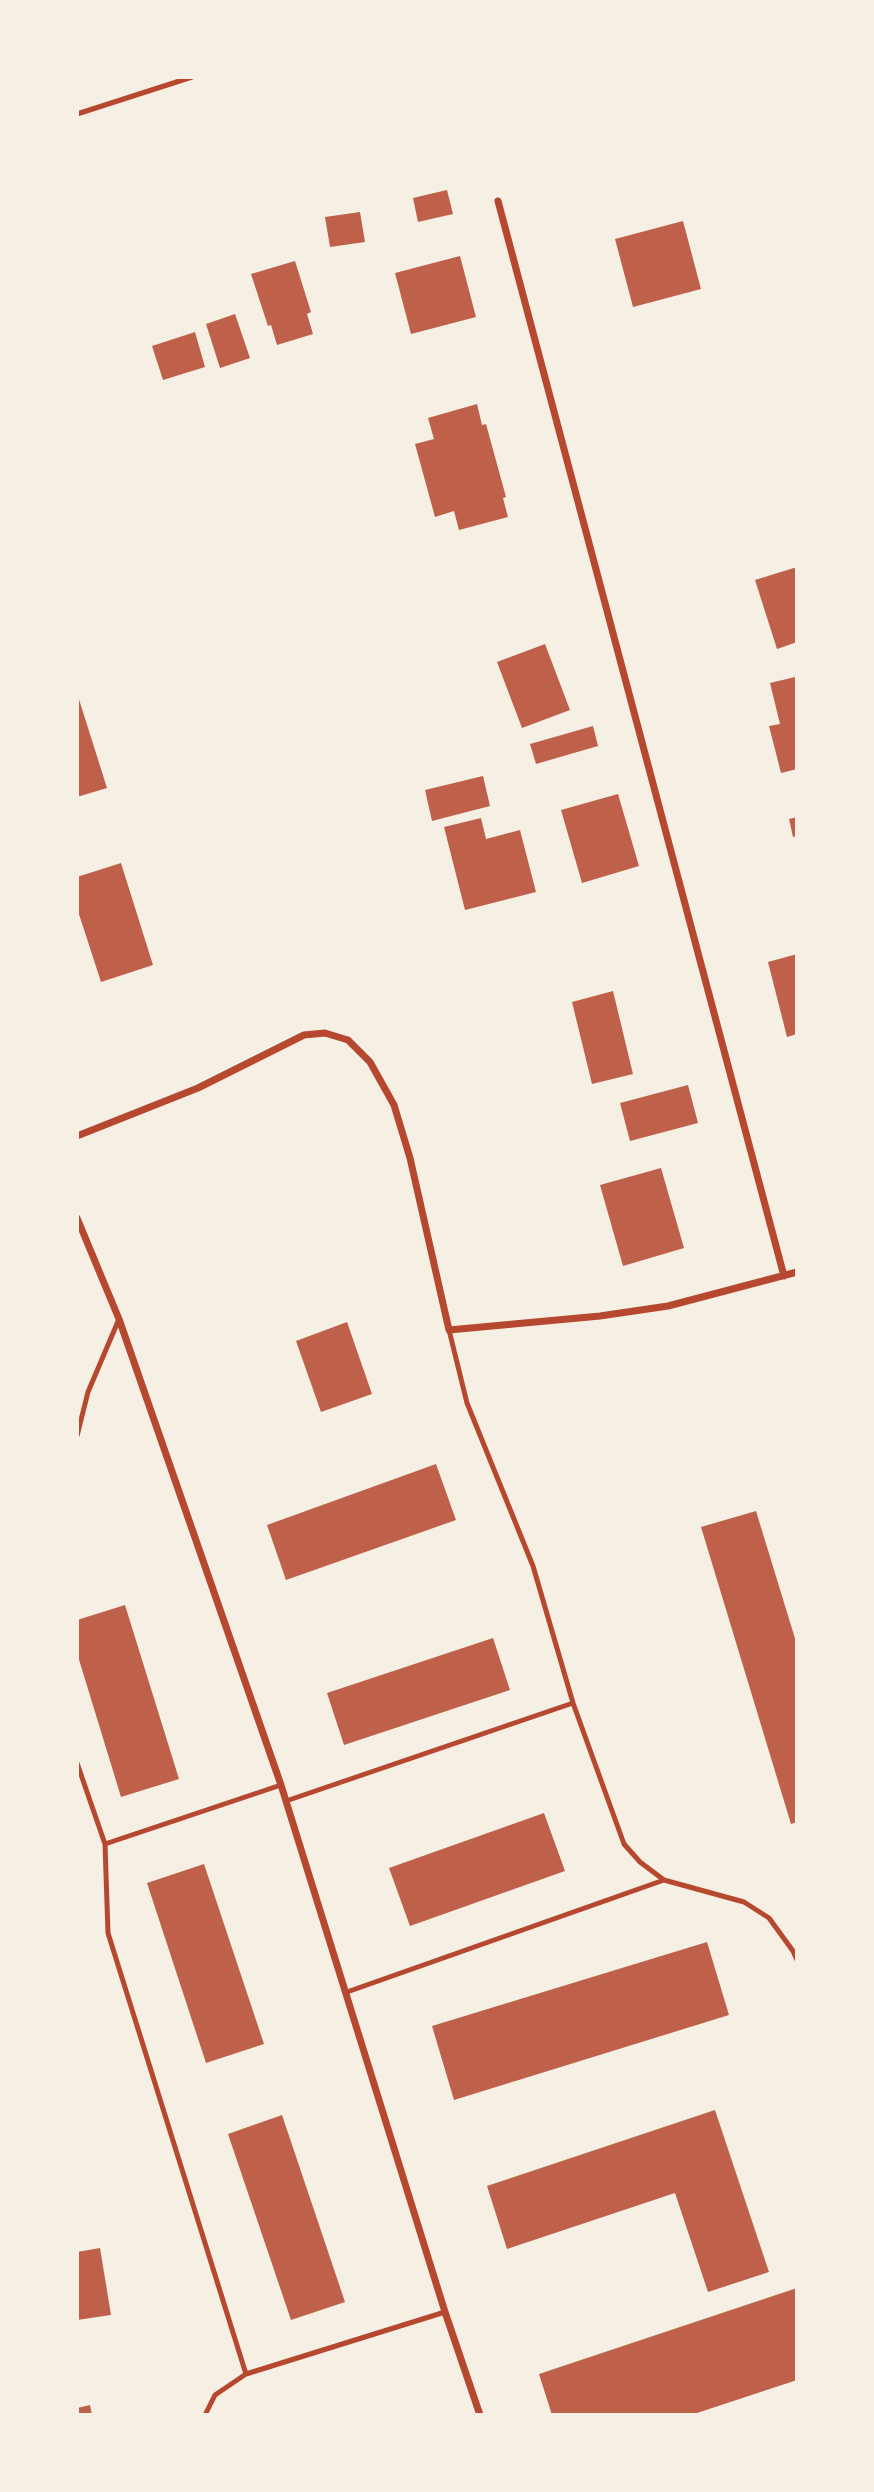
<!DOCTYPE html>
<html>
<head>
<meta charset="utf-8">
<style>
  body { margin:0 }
  #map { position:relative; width:874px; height:2492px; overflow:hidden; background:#f6efe4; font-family:"IBM Plex Sans",sans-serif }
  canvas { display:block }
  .frame { position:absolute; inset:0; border:79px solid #f6efe4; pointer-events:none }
</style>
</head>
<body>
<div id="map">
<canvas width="874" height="2492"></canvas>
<div class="frame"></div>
</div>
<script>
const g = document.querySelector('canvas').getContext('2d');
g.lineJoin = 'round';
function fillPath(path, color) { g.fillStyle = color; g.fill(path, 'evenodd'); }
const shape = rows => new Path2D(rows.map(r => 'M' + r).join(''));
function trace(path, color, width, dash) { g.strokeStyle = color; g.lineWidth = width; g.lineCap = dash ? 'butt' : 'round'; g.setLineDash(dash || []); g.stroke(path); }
const building = shape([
  [447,190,453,214,418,222,413,198],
  [360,212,365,242,330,247,325,217],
  [683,221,701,289,633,307,615,239],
  [460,256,476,317,411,334,395,273],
  [295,261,311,312,307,314,313,334,277,345,271,325,268,326,251,274],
  [235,314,250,358,220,368,206,324],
  [195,332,205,367,163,380,152,346],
  [477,404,482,425,486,424,506,497,503,498,508,517,459,530,454,511,435,517,415,444,434,439,428,418],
  [797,567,797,642,777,649,755,580],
  [545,644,570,710,522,728,497,662],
  [795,677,797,686,797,769,781,773,769,726,780,724,770,683],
  [77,693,107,788,77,797],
  [593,726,598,746,536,764,530,744],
  [483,776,490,806,432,821,425,790],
  [618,794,639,866,582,883,561,810],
  [797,817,797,836,793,837,789,819],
  [481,818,486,839,520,830,536,892,465,910,444,827],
  [121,863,153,965,101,982,77,908,77,877],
  [797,954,797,1034,787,1037,768,962],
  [613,991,633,1074,592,1084,572,1002],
  [688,1085,698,1123,630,1141,620,1103],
  [661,1168,684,1248,623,1266,600,1185],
  [347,1322,372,1394,321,1412,296,1341],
  [436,1464,456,1520,286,1580,267,1525],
  [756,1511,797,1645,797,1822,791,1824,701,1527],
  [125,1605,179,1779,121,1797,77,1653,77,1620],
  [493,1638,510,1690,344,1745,327,1693],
  [544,1813,565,1871,410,1926,389,1868],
  [204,1864,264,2044,206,2063,147,1883],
  [707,1942,729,2015,454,2100,432,2026],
  [715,2110,769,2272,708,2292,675,2193,507,2249,487,2186],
  [282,2115,345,2302,291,2320,228,2134],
  [100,2248,111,2315,77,2320,77,2252],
  [797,2288,797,2380,691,2415,552,2415,539,2374],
  [90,2405,92,2415,77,2415,77,2408]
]);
const service = shape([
  [77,114,192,77],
  [449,1330,467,1403,533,1566,573,1703,624,1844,640,1862,664,1880,744,1902,769,1918,793,1951,797,1960],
  [77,1436,88,1392,119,1319],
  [77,1763,105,1844,108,1933,246,2374],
  [286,1801,573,1703],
  [105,1844,281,1785],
  [347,1992,664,1880],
  [205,2415,215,2395,246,2374,445,2312]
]);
const minor = shape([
  [498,201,784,1276],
  [77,1136,198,1088,304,1035,325,1033,348,1040,370,1062,394,1105,410,1158,449,1330,600,1316,668,1306,797,1272],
  [77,1218,119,1319,281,1785,445,2312,480,2415]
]);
fillPath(building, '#bf614a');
trace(service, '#b5482f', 5);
trace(minor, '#b5482f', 7);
</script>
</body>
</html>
